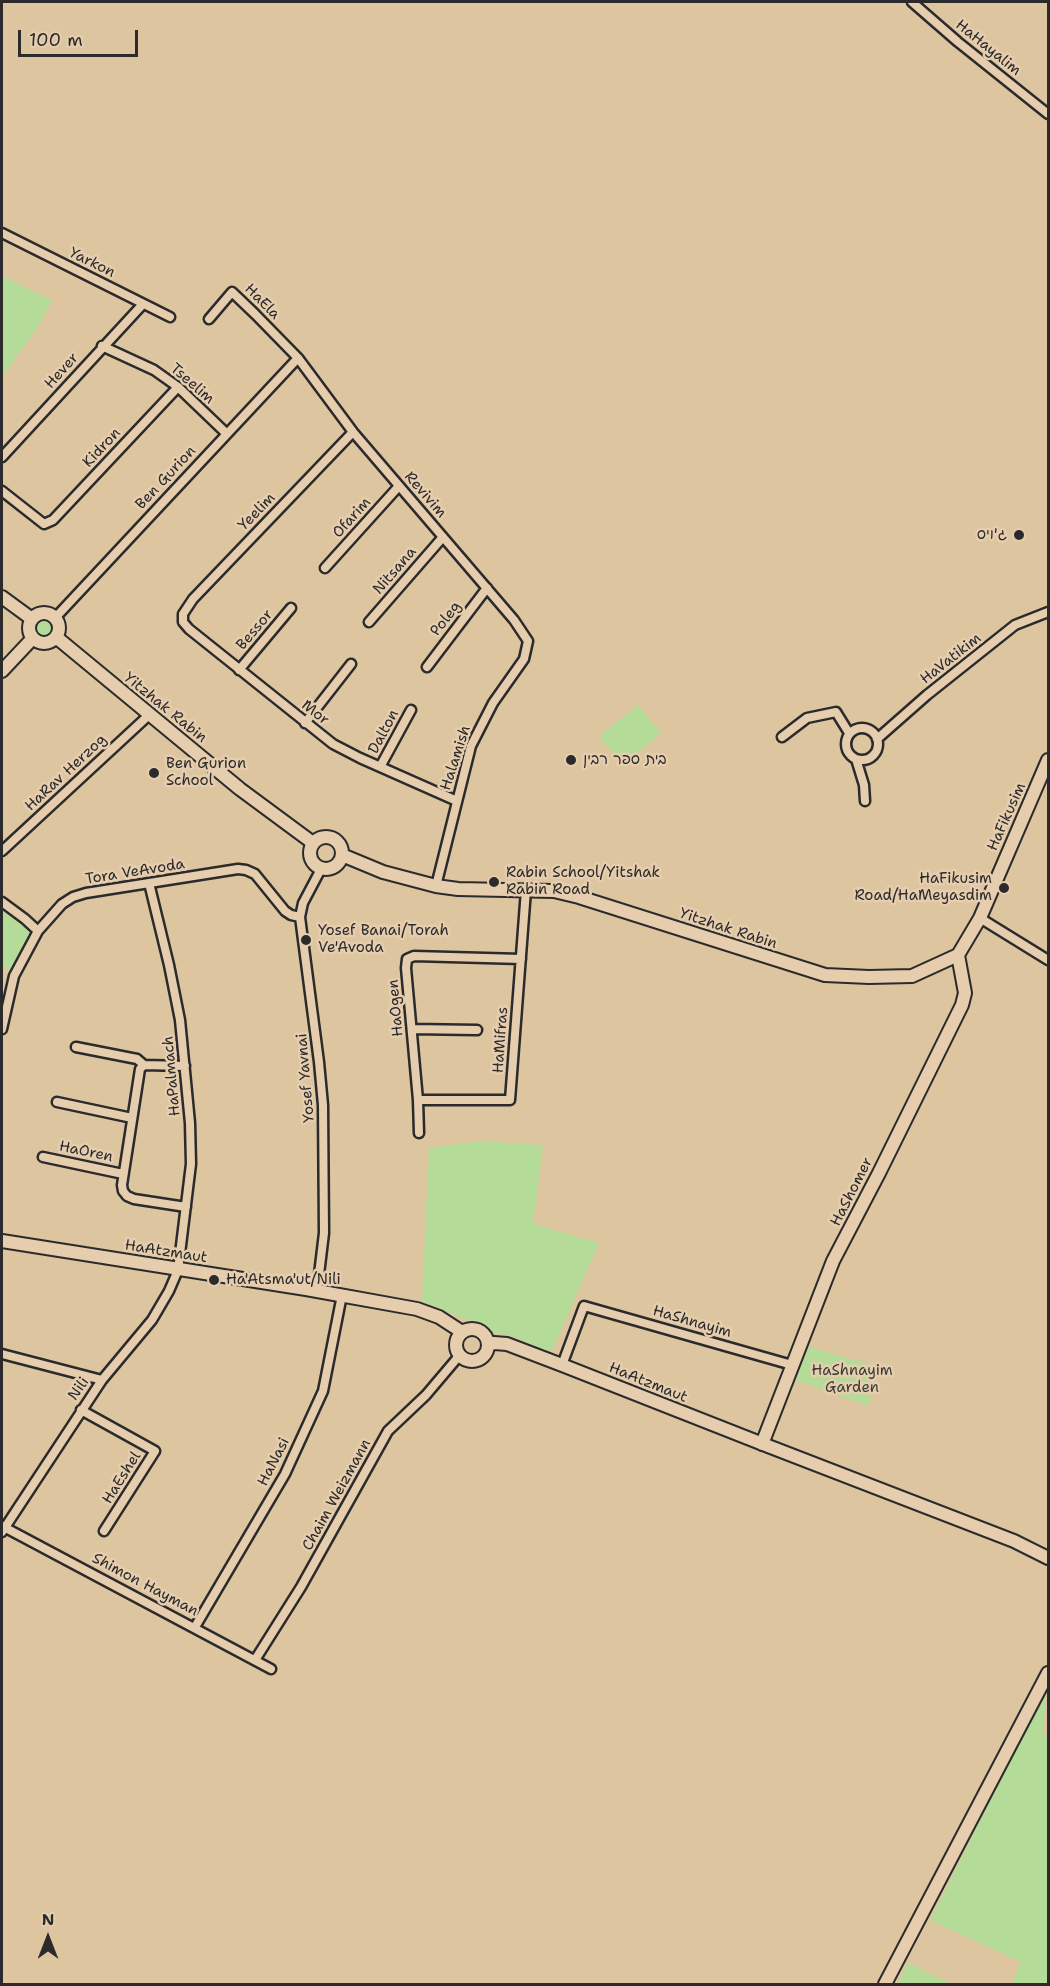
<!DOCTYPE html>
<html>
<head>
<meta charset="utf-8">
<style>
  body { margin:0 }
  #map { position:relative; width:1050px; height:1986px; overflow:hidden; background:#ddc5a0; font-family:"Shantell Sans",sans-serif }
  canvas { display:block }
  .frame { position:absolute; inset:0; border:3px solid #2b2b2b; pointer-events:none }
  .north { position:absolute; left:18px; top:1908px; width:60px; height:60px; -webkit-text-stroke:4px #e6cdae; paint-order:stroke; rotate:0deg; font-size:16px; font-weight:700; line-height:24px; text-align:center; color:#2b2b2b }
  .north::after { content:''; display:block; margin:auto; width:21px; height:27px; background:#2b2b2b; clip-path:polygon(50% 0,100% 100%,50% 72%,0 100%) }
  .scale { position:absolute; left:18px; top:30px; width:120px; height:27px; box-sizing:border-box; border:3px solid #2b2b2b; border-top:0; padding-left:8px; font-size:18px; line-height:21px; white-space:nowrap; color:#2b2b2b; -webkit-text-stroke:4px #e6cdae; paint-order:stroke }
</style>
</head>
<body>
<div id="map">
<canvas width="1050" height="1986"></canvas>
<div class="frame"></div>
<div class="north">N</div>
<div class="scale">100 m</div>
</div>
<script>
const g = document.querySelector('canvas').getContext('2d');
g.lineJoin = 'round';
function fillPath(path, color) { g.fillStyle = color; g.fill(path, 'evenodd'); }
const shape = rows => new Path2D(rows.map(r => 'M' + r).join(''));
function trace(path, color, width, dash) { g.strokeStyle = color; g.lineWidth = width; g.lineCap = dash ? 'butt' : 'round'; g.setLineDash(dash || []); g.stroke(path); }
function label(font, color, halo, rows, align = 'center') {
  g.font = font + ' "Shantell Sans","Playpen Sans Hebrew",sans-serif'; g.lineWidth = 5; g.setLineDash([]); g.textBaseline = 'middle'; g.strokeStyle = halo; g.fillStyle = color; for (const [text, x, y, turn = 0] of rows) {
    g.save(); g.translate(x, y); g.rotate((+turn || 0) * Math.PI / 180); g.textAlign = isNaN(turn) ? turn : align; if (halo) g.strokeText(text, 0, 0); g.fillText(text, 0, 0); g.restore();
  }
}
const green = shape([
  [2,276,52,300,39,325,2,377],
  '32 628a12 12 0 1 1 24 0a12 12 0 1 1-24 0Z',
  [638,705,661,733,623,765,599,736],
  [2,902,38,931,14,976,2,964],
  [479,1141,543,1145,533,1224,599,1243,552,1351,541,1349,513,1336,490,1332,484,1325,478,1322,465,1319,422,1301,429,1148],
  [804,1345,878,1367,868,1406,792,1379],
  [1047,1682,1043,1735,1048,1738,1048,1984,1012,1984,1021,1962,930,1920,1033,1715],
  [908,1963,951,1984,897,1984]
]);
const street = shape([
  [912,2,958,42,1048,114],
  [2,233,170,317],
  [209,319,232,292,255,314,298,358,353,432,514,620,528,641,524,659,493,703,471,746,436,886],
  [102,346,154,370,178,387,227,434],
  [353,432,193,599,183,614,183,622,189,629,333,744,360,758,457,801],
  [2,457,143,304],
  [2,491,44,524,53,520,178,387],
  [325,568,399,486],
  [55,618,298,358],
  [369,622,443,537],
  [427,667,487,588],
  [239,670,291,608],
  [305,723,351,664],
  '846 744a16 16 0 1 1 32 0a16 16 0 1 1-32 0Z',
  [782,737,807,718,836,712,849,733],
  [877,739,927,695,1015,625,1048,612],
  [856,759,864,785,865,801],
  [380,767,411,710],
  [2,851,149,715],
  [2,902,25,919,38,931],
  [980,918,1048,960],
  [2,1029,14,976,38,931,62,904,73,897,86,893,238,869,246,870,255,874,285,911,291,915,300,917],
  [412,1029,477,1030],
  [76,1047,137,1059,144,1065],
  [185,1066,144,1065,140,1069,122,1185,123,1191,127,1196,134,1199,186,1207],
  [418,1100,510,1100,526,890],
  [57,1102,132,1118],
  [419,1133,418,1100,406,968,407,959,414,956,521,959],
  [43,1157,123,1174],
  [317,1291,324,1233,323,1105,319,1062,300,917,303,903,321,869],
  [2,1354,102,1380],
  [562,1365,584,1306,792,1365],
  [81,1410,155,1451,104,1531],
  [2,1526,271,1669],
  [2,1532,102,1380,152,1320,169,1291,178,1270,191,1164,190,1123,180,1020,169,965,149,883],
  [195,1627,285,1474,323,1391,342,1295],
  [255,1660,301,1587,388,1431,426,1395,459,1356]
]);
const secondary = shape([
  [2,597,32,619],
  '29 628a15 15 0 1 1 30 0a15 15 0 1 1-30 0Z',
  [56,637,240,789,313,843],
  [2,671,33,638],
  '310 853a16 16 0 1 1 32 0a16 16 0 1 1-32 0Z',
  [342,855,383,872,436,886,458,889,554,891,579,897,825,975,869,977,912,976,958,955,980,918,1048,760],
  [2,1241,306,1289,417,1309,439,1317,462,1332],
  '456 1345a16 16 0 1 1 32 0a16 16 0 1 1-32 0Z',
  [488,1345,494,1343,507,1344,562,1365,768,1446,1014,1541,1048,1558],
  [762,1444,833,1261,879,1173,962,1005,965,993,958,955],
  [885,1984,1048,1673]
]);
const markers = [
  [1019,535,6,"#2b2b2b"],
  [571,760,6,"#2b2b2b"],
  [154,773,6,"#2b2b2b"],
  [494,882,6,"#2b2b2b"],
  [1004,888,6,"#2b2b2b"],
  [306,940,6,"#2b2b2b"],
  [214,1280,6,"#2b2b2b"]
];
const streetNames = [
  ["HaHayalim",988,48,39],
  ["Yarkon",92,263,26],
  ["HaEla",262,302,45],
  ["Hever",62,371,-48],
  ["Tseelim",192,384,41],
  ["Kidron",102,448,-47],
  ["Ben Gurion",166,478,-47],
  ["Revivim",425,495,49],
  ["Yeelim",257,512,-46],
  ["Ofarim",352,518,-48],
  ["Nitsana",395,571,-49],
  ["Poleg",446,619,-52],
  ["Bessor",255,630,-50],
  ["HaVatikim",951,659,-38],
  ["Yitzhak Rabin",165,708,39],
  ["Mor",315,713,38],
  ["Dalton",384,732,-62],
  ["Halamish",456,758,-72],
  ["HaRav Herzog",66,773,-43],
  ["HaFikusim",1007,817,-66],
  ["Tora VeAvoda",135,872,-9],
  ["Yitzhak Rabin",728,929,18],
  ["HaOgen",396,1008,-95],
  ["HaMifras",501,1040,-86],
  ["HaPalmach",172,1076,-95],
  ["Yosef Yavnai",306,1078,-95],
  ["HaOren",86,1152,12],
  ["HaShomer",852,1192,-63],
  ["HaAtzmaut",166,1252,9],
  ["HaShnayim",692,1322,16],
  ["HaAtzmaut",648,1383,22],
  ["Nili",79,1389,-55],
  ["HaNasi",274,1462,-63],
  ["HaEshel",122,1478,-58],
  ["Chaim Weizmann",337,1495,-61],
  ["Shimon Hayman",145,1585,28]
];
const poiNames = [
  ["ג'ויס",1007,535,"right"],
  ["בית ספר רבין",583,760],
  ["Ben Gurion",166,764],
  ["School",166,781],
  ["Rabin School/Yitshak",506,873],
  ["Rabin Road",506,890],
  ["HaFikusim",992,879,"right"],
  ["Road/HaMeyasdim",992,896,"right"],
  ["Yosef Banai/Torah",318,931],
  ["Ve'Avoda",318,948],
  ["Ha'Atsma'ut/Nili",226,1280]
];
const parkNames = [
  ["HaShnayim",852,1371],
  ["Garden",852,1388]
];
fillPath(green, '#b4dc98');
trace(street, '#2b2b2b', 13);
trace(secondary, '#2b2b2b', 16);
trace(street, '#e6cdae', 8);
trace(secondary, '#e6cdae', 12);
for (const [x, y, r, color] of markers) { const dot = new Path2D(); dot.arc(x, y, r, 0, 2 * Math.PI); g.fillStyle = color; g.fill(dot); trace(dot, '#e6cdae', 2); }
label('15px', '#2b2b2b', '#e6cdae', streetNames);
label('15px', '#2b2b2b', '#e6cdae', poiNames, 'left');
label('15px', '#393d36', '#e6cdae', parkNames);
</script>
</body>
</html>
